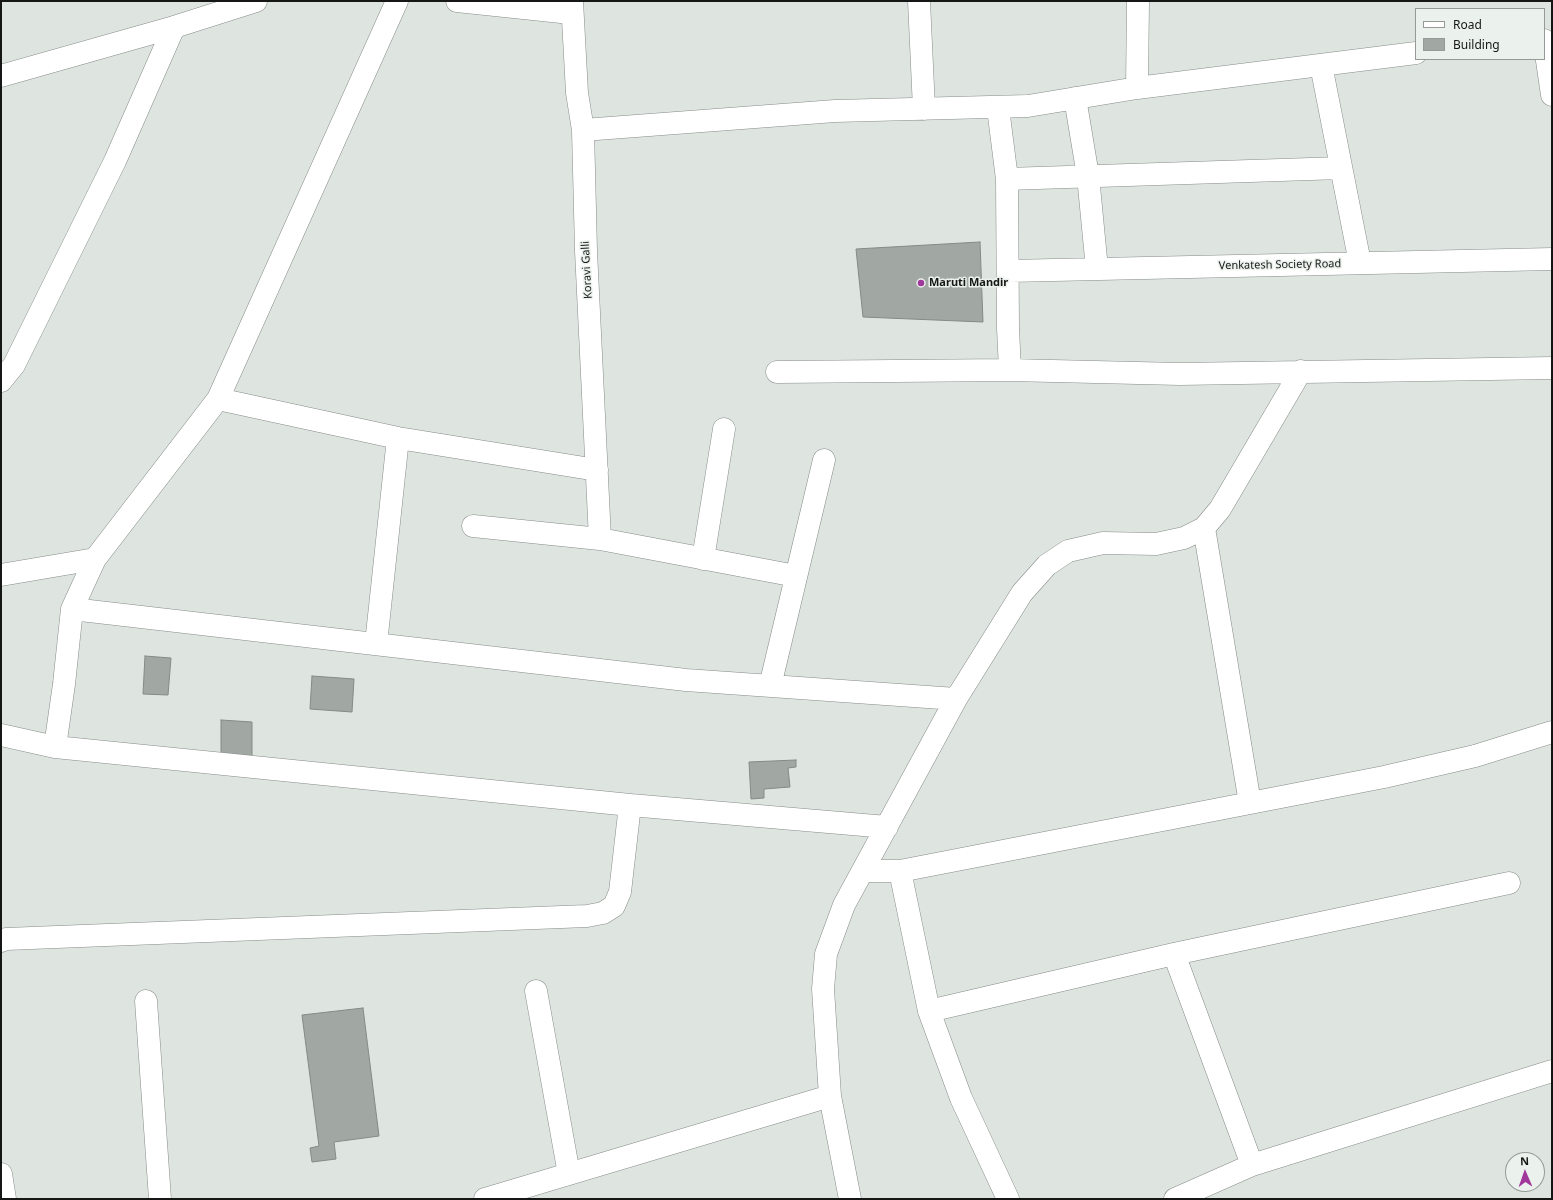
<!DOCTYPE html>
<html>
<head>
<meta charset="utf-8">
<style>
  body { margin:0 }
  #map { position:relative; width:1553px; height:1200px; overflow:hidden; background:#dee4e0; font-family:"Noto Sans",sans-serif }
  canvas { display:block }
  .frame { position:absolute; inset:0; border:2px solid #151716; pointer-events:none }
  .legend { position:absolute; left:1415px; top:8px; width:130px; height:52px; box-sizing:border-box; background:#ebf1ed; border:1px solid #959a97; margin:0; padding:5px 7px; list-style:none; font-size:12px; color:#151716 }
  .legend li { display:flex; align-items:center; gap:8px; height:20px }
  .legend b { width:20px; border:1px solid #959a97 }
  .north { position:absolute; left:1505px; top:1152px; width:40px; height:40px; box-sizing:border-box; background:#ebf1ed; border:1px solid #959a97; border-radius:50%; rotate:358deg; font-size:11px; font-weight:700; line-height:16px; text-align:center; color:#151716 }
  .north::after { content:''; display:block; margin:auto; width:14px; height:18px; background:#a0379a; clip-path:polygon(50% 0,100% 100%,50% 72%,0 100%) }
</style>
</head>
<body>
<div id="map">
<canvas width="1553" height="1200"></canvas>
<div class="frame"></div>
<ul class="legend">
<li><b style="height:5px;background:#fff"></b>Road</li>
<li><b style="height:11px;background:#a1a7a3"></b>Building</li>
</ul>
<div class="north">N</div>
</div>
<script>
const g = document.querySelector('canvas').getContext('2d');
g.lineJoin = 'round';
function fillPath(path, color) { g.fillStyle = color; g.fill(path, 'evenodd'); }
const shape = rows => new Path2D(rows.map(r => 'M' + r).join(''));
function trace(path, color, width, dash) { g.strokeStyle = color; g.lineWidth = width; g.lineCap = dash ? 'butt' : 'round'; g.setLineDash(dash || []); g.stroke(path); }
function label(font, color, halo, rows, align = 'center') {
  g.font = font + ' "Noto Sans",sans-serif'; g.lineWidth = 3; g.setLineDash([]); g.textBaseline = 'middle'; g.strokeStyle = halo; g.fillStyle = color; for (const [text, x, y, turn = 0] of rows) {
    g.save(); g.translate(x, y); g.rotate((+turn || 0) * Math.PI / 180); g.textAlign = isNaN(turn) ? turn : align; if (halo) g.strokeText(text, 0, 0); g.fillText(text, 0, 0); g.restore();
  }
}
const building = shape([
  [980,242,983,322,863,317,856,249,980,242],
  [145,656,171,658,168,695,143,694,145,656],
  [312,676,354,679,352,712,310,709,312,676],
  [221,720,252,722,252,757,221,757,221,720],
  [796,760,796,767,788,768,790,787,764,789,764,798,751,799,749,762,796,760],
  [363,1008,379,1136,334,1142,336,1159,312,1162,310,1148,319,1146,302,1015,363,1008]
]);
const street = shape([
  [457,1,571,13],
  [572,1,577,93,583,130,586,251,600,539],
  [919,1,924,109],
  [1544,40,1552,95],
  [1321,65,1360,263],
  [1,76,174,27,256,1],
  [1137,88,1138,1],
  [1075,98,1088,176,1097,269],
  [998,108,1007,179,1008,328,1010,370],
  [583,130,835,111,1028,106,1137,88,1416,53],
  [1007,179,1341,168],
  [1009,271,1552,259],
  [777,372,1010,370,1180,374,1552,368],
  [1,381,14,365,115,161,174,27],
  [218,399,398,438,597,470],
  [473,526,600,539,796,576],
  [1204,528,1250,803],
  [703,559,724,429],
  [1,575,95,559],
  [72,609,686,680,956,699],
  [376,644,398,438],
  [770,686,824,460],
  [1,735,55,747,64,684,72,609,95,559,218,399,397,1],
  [55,747,630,805,887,827],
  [864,871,900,871,1384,777,1475,756,1552,732],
  [900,871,929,1011,961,1098,1008,1199],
  [1,941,6,939,587,916,603,913,614,906,620,892,630,805],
  [1174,954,1252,1165],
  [536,991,569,1174],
  [146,1001,160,1199],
  [929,1011,1174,954,1509,883],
  [830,1096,823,989,826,954,844,905,956,699,1022,593,1047,565,1068,551,1103,543,1156,544,1184,538,1204,528,1220,509,1301,371],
  [1,1174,5,1199],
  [485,1199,830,1096,850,1199],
  [1175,1199,1252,1165,1552,1071]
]);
const markers = [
  [921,283,4,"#a0379a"]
];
const streetNames = [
  ["Venkatesh Society Road",1280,265,-1],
  ["Koravi Galli",587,270,-93]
];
const poiNames = [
  ["Maruti Mandir",929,283]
];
fillPath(building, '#a1a7a3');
trace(building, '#848a86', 1);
trace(street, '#868c88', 23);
trace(street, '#fff', 22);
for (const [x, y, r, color] of markers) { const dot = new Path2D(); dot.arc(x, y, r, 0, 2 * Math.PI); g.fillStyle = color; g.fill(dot); trace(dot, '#ebf1ed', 1.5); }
label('11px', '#151716', '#ebf1ed', streetNames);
label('bold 11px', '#151716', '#ebf1ed', poiNames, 'left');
</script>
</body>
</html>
